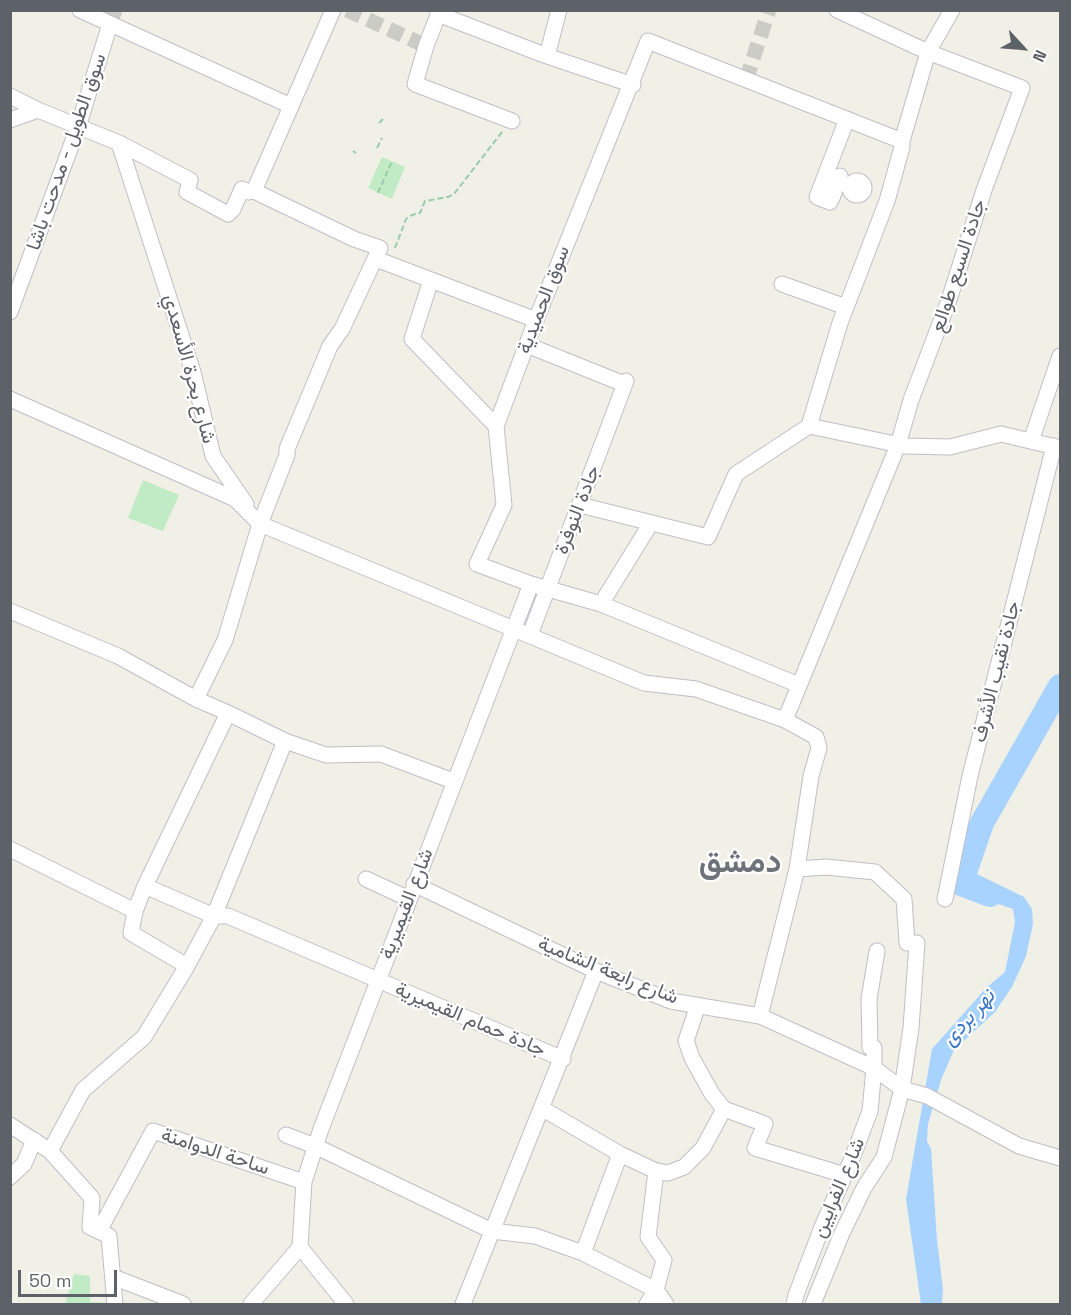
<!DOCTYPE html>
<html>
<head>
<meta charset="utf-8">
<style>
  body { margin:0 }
  #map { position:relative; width:1071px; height:1315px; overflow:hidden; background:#f1f0e6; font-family:"Space Grotesk",sans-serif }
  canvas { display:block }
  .frame { position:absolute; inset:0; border:12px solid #5d6168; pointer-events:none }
  .north { position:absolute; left:993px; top:18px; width:60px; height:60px; -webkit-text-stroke:4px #fff; paint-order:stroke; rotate:116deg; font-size:16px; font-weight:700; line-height:24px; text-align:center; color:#5d6168 }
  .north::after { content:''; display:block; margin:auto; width:21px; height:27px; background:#5d6168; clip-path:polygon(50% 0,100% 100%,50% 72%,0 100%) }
  .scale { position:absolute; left:18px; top:1270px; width:99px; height:27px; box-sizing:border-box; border:3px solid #5d6168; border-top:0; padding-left:8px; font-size:18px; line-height:21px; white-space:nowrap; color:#5d6168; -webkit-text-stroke:4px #fff; paint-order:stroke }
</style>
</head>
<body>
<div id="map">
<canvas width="1071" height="1315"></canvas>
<div class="frame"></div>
<div class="north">N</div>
<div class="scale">50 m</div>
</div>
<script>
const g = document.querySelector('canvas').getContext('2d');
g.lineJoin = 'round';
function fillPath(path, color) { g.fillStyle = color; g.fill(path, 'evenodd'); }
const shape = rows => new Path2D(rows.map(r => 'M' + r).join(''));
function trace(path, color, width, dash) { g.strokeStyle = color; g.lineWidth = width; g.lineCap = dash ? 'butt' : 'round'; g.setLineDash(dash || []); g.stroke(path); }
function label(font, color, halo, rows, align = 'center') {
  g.font = font + ' "Space Grotesk",Vazirmatn,sans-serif'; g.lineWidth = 4.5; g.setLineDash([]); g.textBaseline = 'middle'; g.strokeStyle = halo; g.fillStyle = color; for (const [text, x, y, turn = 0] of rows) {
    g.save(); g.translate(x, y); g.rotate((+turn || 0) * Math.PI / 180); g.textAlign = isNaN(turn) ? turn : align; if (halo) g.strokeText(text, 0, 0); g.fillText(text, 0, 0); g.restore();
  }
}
const green = shape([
  [382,157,405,167,392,199,368,188],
  [143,480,179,495,163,531,128,518],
  [74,1274,90,1276,90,1302,115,1303,115,1304,65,1304]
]);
const water = shape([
  [970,858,973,872,1024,897,1032,909,1033,924,1026,956,1012,987,995,1012,954,1050,941,1080,928,1124,927,1141,931,1149,937,1240,943,1289,942,1304,921,1304,906,1199,932,1049,987,987,1005,972,1015,922,1013,909,1002,905,963,897,961,884]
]);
const river = shape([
  [990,895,961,884,982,823,1060,686]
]);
const minorTunnel = shape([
  [347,10,426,46],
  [110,24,115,10],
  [746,80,769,10]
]);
const path = shape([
  [379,123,383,119],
  [377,148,382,138],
  [353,151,356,153],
  [378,193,392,161],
  [395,248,406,219,412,215,420,213,425,201,448,197,454,194,502,132]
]);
const minor = shape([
  [80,10,291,106],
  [440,10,426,46,415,84,512,121],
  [438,14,547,56,633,85],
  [547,56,559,10],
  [10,96,38,110,119,143,190,180,187,192,228,214,233,209,242,189,249,192,254,191],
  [10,120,38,110],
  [119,143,193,372,213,456,246,504],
  '850 188a7 7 0 1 1 14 0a7 7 0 1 1-14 0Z',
  [832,198,840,176],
  [830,202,817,197,847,119],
  [376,259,536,320],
  [431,280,412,339,496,426],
  [782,284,846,307],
  [10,312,78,127,110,24],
  [527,345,624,384],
  [10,399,235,499,260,524,644,683,696,689,785,720],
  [809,426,905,446,950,447,1001,434,1060,448],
  [1031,441,1060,356],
  [580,505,708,537,736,474,809,426,840,323,887,201,902,147,902,141,928,52,952,10],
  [531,584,601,604,799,685],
  [601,604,651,523],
  [10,611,118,656,196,699,228,713,145,886,135,911,131,933,187,966],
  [530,635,626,381],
  [196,699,225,640,260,524,287,455,287,449,330,346,342,329,380,248,354,239,254,191,333,10],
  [228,713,285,741],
  [10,849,135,911],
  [366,879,409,899],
  [414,884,596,971,671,1001,760,1016,874,1068,902,1089,927,1096,1019,1146,1060,1158],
  [145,886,214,916,228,916,563,1059],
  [945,899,970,776,1054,446],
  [698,1005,686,1041,692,1058,712,1094,724,1109,765,1124,755,1148,845,1175],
  [760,1016,797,869],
  [543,1109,620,1154,656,1171,668,1173,684,1167,703,1148,724,1109],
  [10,1125,50,1151,92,1198,90,1227,109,1236,115,1304],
  [286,1135,315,1146,492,1231,535,1236,583,1253,656,1290,666,1304],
  [50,1151,83,1090,144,1037,187,966,214,916,285,741,326,755,381,754,453,781],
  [10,1177,24,1164,34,1140],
  [99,1231,153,1131,304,1182],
  [300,1247,346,1304],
  [583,1253,620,1154],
  [113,1277,183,1304],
  [251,1304,300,1247,304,1182,321,1129,531,584,477,564,504,505,496,426,536,320,648,41,902,141],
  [463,1304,596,971],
  [647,1304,656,1290,664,1260,648,1237,656,1171],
  [794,1304,796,1295,822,1227,853,1156,870,1111,874,1068,874,1048,870,1047,869,999,877,951],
  [813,1304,842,1233,864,1188,884,1157,902,1089,911,1028,917,943,907,943,904,899,875,872,826,867,797,869,811,776,819,748,816,737,785,720,898,445,911,400,949,300,984,190,1022,88,928,52,837,10]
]);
const streetNames = [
  ["سوق الطويل - مدحت باشا",67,152,-71],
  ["جادة السبع طوالع",959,266,-72],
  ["سوق الحميدية",544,300,-69],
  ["شارع بحرة الأسعدي",189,369,75],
  ["جادة النوفرة",578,510,-69],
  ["جادة نقيب الأشرف",997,672,-76],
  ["شارع القيميرية",407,904,-69],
  ["شارع رابعة الشامية",608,971,22],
  ["جادة حمام القيميرية",470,1020,23],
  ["ساحة الدوامنة",215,1152,18],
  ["شارع الفرايين",839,1188,-67]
];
const waterNames = [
  ["نهر بردى",969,1018,-48]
];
const townNames = [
  ["دمشق",740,863]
];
fillPath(green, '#c1ebc4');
fillPath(water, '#a8d3ff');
trace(river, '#a8d3ff', 24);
trace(minorTunnel, '#ccccc6', 15, [15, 8]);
trace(minor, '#bebfc6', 17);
trace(path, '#98ccab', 2, [6, 3]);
trace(minor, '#fff', 15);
label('20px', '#5d6168', '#fff', streetNames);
label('italic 21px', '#3b75c6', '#fff', waterNames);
label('bold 32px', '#6e737a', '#fff', townNames);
</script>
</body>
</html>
